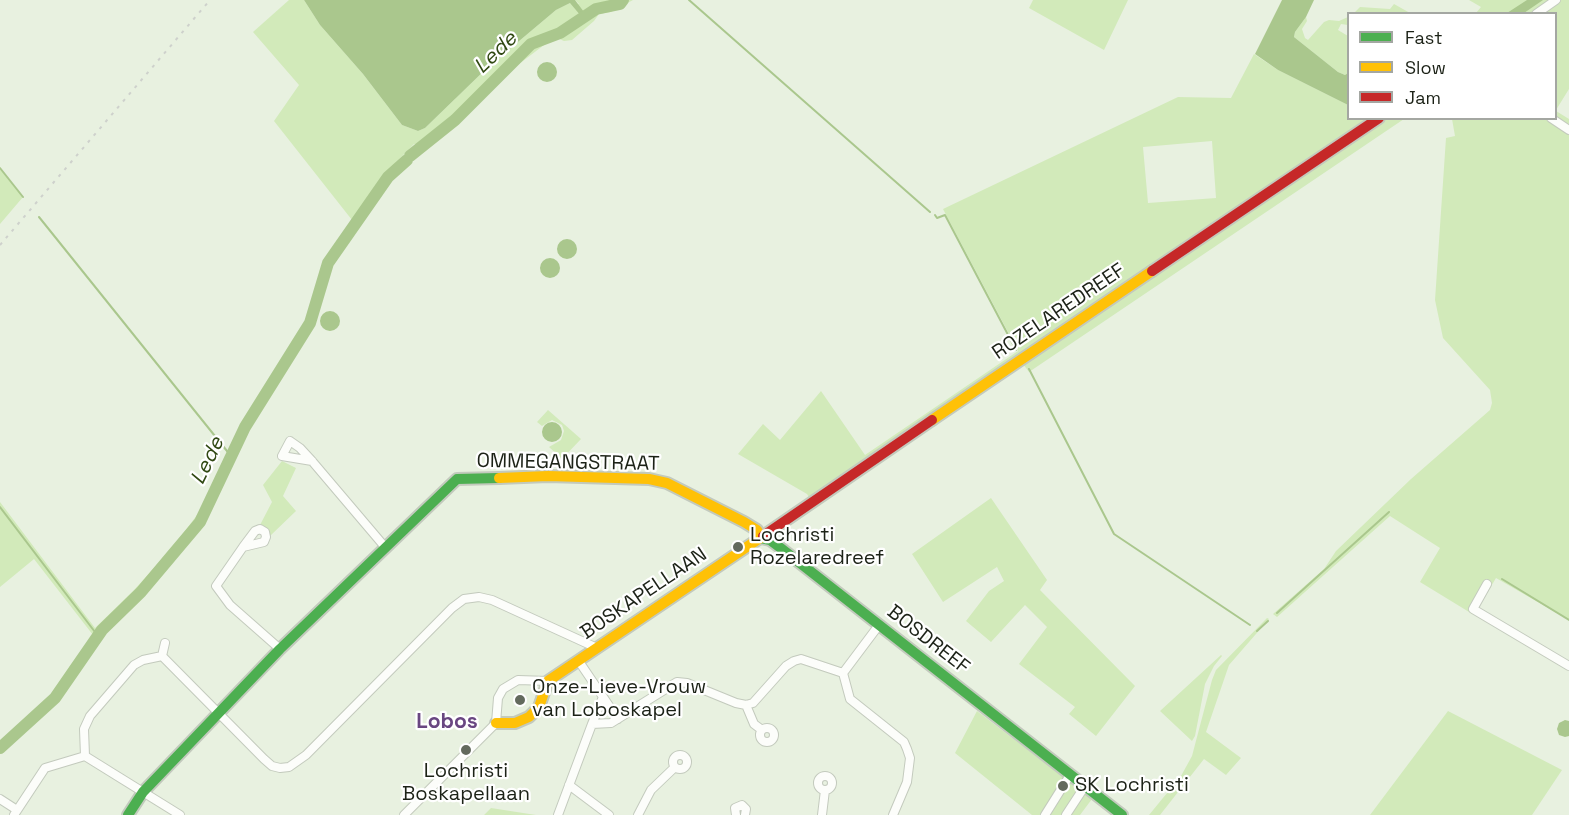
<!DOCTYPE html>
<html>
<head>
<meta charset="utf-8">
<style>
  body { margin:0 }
  #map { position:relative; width:1569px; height:815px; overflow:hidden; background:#e8f1e0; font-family:"Space Grotesk",sans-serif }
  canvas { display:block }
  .legend { position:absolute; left:1347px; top:12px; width:210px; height:108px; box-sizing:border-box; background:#fff; border:2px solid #a4a7a2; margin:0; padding:8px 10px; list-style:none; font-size:18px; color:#1c2217 }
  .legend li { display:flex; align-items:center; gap:12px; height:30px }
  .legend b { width:30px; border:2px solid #a4a7a2 }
</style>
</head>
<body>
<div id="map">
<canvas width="1569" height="815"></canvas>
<ul class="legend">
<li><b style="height:8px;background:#4caf50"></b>Fast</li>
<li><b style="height:8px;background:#ffc107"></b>Slow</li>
<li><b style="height:8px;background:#c62828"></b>Jam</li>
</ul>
</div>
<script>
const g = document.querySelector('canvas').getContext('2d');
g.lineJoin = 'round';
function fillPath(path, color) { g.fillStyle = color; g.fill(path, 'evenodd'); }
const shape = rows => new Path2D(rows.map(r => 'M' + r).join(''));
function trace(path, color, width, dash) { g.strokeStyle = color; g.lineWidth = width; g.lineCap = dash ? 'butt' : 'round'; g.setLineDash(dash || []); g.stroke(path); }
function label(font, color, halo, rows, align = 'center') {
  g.font = font + ' "Space Grotesk",sans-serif'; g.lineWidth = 4.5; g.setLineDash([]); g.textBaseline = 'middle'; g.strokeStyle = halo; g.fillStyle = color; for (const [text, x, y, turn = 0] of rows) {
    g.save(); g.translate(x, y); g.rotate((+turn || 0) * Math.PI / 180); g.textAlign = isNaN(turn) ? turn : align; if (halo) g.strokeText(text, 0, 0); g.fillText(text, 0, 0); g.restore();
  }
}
const green = shape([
  [289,0,304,0,320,25,363,74,402,125,418,131,425,128,487,68,556,10,570,3,579,4,575,0,633,0,611,12,599,14,594,21,572,40,564,41,555,37,552,39,519,64,462,120,425,148,414,144,380,179,352,220,274,121,299,85,253,32],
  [1033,0,1128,0,1104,50,1029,8],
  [1469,0,1569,0,1569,89,1556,110,1556,14,1476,13,1481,7],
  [1394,4,1410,13,1355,14,1355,12,1360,7,1390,9],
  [1306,17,1307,21,1302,29,1305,38,1308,40,1324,22,1329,20,1339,21,1348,17,1348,25,1341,24,1338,30,1348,36,1348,73,1345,75,1338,72,1294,37,1295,32],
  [1254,54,1278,70,1348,105,1348,118,1404,119,1029,372,1023,364,815,507,807,494,738,454,763,424,780,440,821,391,865,455,1018,351,943,209,1178,97,1231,98],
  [1212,141,1216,198,1148,203,1143,147],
  [1556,111,1569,119,1569,620,1496,578,1474,615,1420,582,1440,548,1390,516,1277,617,1273,614,1324,569,1336,551,1411,479,1490,410,1492,403,1490,390,1443,338,1435,300,1446,138,1455,136,1452,119,1556,118],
  [0,168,23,197,0,224],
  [548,410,581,439,562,459,549,447,561,440,564,431,562,425,552,420,542,426,537,422],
  [282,461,296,468,283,496,296,511,270,536,268,530,260,525,272,502,263,485],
  [991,498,1047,580,1040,590,1135,686,1096,736,1069,714,1075,707,1019,664,1047,627,1025,605,991,642,966,621,989,591,1004,581,997,567,943,602,912,554],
  [0,502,95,628,134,590,173,547,197,515,200,518,167,560,98,632,54,696,10,736,8,734,54,692,70,666,93,635,34,559,0,587],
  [1267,618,1269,619,1229,665,1206,732,1241,758,1226,775,1204,759,1160,815,1149,815,1181,776,1192,756,1212,680,1216,670],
  [1221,655,1222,656,1214,666,1205,684,1195,736,1192,741,1160,711],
  [977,711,1092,799,1080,815,1032,815,955,753],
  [1448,711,1562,770,1532,815,1370,815],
  [491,808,536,815,484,815]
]);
const water = shape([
  [304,0,575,0,584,12,581,16,570,3,556,10,487,68,425,128,418,131,402,125,363,74,320,25],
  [1282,0,1314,0,1306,17,1295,32,1294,37,1338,72,1345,75,1348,73,1348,105,1278,70,1255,54],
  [1527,0,1543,0,1524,13,1507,13],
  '537 72a10 10 0 1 1 20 0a10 10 0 1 1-20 0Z',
  '557 249a10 10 0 1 1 20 0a10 10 0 1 1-20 0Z',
  '540 268a10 10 0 1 1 20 0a10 10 0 1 1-20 0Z',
  '320 321a10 10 0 1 1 20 0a10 10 0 1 1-20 0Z',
  '542 432a10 10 0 1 1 20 0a10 10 0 1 1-20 0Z',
  [1565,720,1569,721,1569,736,1565,737,1559,735,1557,729,1559,723]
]);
const stream = shape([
  [689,0,930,212],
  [0,168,23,197],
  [935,215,937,218,945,215,1016,350],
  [39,217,231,456],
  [1029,369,1114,534,1250,625],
  [0,507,98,636],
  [1502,579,1569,620],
  [1277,613,1389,512],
  [1257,631,1268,621]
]);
const river = shape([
  [410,156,455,120,531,44,560,33,596,9,620,4,623,0],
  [0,748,55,698,102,630,141,592,200,522,245,427,310,323,328,263,388,177,407,160]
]);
const street = shape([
  [1536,14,1556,0],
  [1551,118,1569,130],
  [312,461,282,456,290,441,300,448,312,461,385,547],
  [243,547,255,531,260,529,265,532,266,537,264,542,243,547,216,586,230,605,280,649],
  [1487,584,1473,609,1569,666],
  [162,656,165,643],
  [578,660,618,719],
  [843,673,850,699,904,742,907,749,910,758,907,782,893,815],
  [843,673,879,625],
  [603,697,592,724,611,723,677,682,687,683,736,703,746,705,753,703,786,666,794,661,801,659,843,673],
  [746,705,754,724,762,730],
  '760 735a7 7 0 1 1 14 0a7 7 0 1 1-14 0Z',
  '673 762a7 7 0 1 1 14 0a7 7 0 1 1-14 0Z',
  [85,756,84,729,90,716,134,665,143,660,162,656,264,759,272,766,280,768,289,767,306,755,452,608,464,599,479,597,492,600,597,648],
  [85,756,180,815],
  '818 783a7 7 0 1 1 14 0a7 7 0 1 1-14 0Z',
  [569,785,609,815],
  [0,799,17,810],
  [14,815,45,768,85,756],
  [404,815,496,723,498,698,503,689,518,680,548,681],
  [558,815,592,724],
  [638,815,651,790,675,767],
  [736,815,735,808,742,805,746,809,745,815],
  [822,815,825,790],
  [1045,815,1070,775],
  [1066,815,1085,786]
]);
const fast = shape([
  [761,538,770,540,782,549,1122,815],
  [128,815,143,792,280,649,457,479,499,478]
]);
const slow = shape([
  [932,420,1152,271],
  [499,478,548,476,649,479,667,483,744,522,757,530,761,538],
  [496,723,515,723,529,717,539,707,548,681,763,536]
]);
const jam = shape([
  [1152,271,1379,118],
  [763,536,932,420]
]);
const rail = shape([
  [0,245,210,0]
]);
const markers = [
  [738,547,6,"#636a5d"],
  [520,700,6,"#636a5d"],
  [466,750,6,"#636a5d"],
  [1063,786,6,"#636a5d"]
];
const streetNames = [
  ["ROZELAREDREEF",1059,312,-34],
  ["OMMEGANGSTRAAT",568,463,1],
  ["BOSKAPELLAAN",644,594,-34],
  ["BOSDREEF",928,640,38]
];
const poiNames = [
  ["Lochristi",750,536],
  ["Rozelaredreef",750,559],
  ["Onze-Lieve-Vrouw",532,688],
  ["van Loboskapel",532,711],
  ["Lochristi",466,772,"center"],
  ["Boskapellaan",466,795,"center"],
  ["SK Lochristi",1075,786]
];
const waterNames = [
  ["Lede",496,53,-44],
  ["Lede",208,461,-64]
];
const neighbourhoodNames = [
  ["Lobos",447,722]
];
fillPath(green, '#d2eaba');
fillPath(water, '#aac78d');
trace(stream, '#aac78d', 2);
trace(river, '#aac78d', 12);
trace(street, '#c3cabd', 10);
trace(fast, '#c3cabd', 14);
trace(slow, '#c3cabd', 14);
trace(jam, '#c3cabd', 14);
trace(street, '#fcfdfa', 8);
trace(fast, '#4caf50', 10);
trace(slow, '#ffc107', 10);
trace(jam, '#c62828', 10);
trace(rail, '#ced1cc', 2, [3, 6]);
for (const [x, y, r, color] of markers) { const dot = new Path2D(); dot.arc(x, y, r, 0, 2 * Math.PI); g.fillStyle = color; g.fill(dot); trace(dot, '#fff', 2); }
label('20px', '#1c2217', '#fff', streetNames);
label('20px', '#1c2217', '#fff', poiNames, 'left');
label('italic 21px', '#314913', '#fff', waterNames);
label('bold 21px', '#694681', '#fff', neighbourhoodNames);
</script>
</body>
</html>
